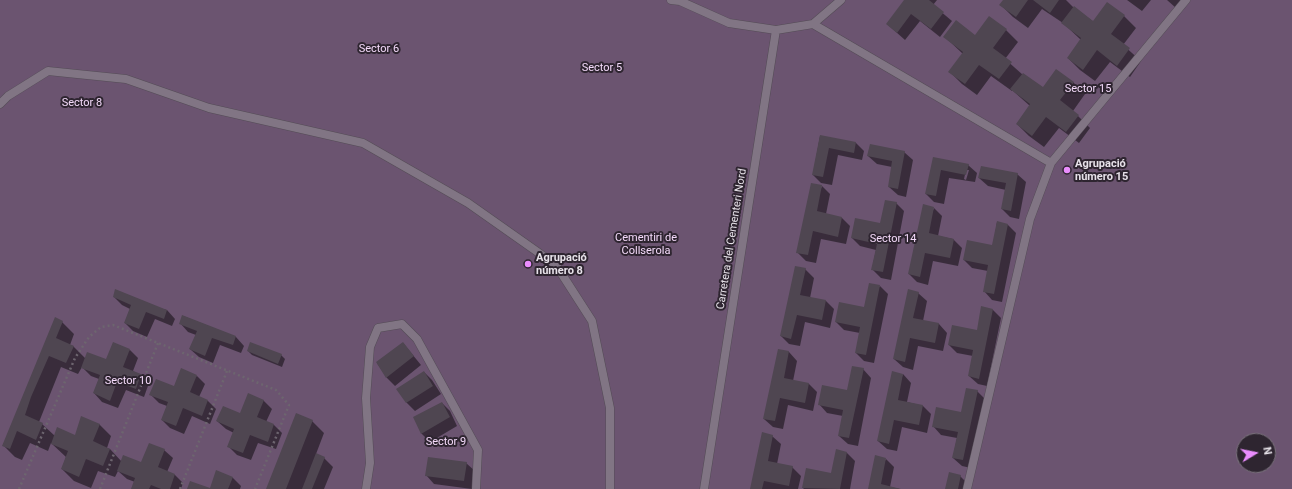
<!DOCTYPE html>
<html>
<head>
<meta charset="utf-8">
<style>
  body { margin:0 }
  #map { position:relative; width:1292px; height:489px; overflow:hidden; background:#382f3a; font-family:Roboto,sans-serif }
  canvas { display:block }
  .north { position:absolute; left:1236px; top:433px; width:40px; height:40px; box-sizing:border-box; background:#2e2530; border:1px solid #78717a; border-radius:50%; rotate:80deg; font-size:11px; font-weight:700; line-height:16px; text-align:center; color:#e7e2e9 }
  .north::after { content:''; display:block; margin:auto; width:14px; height:18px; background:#ea8dfd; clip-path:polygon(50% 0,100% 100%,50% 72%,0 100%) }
</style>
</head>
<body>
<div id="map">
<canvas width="1292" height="489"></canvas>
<div class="north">N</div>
</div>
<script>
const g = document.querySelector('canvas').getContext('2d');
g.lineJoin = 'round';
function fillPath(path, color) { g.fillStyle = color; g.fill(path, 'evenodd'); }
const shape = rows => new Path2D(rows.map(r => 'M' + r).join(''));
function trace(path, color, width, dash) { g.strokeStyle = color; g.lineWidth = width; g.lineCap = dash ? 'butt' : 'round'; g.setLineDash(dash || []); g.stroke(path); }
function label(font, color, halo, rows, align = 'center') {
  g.font = font + ' Roboto,sans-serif'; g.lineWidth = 4; g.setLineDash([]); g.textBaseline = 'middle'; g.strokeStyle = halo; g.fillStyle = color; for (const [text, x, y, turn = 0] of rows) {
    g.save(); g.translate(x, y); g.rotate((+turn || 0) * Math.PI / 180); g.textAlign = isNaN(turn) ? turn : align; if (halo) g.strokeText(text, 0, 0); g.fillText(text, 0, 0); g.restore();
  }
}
const green = shape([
  [0,0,1292,0,1292,489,0,489],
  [1244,441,1268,441,1268,465,1244,465]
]);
const shadow = shape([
  [906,0,937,0,933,5,952,21,940,37,920,21,905,40,887,24],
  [1004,0,1066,0,1074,8,1094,22,1124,16,1136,28,1123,45,1141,61,1130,77,1110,62,1095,81,1080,70,1068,58,1081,40,1063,23,1042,9,1028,28,1013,17,1001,5],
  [1127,0,1151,0,1142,11],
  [1167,0,1182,0,1176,8],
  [1006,30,1018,42,1005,59,1023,75,1043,89,1073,82,1085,94,1073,111,1090,128,1079,143,1059,128,1044,147,1029,136,1017,124,1030,106,1012,90,1012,91,991,76,977,95,962,84,950,72,963,54,945,37,976,36],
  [820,136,856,143,864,151,862,160,838,155,832,185,821,183,813,175],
  [904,152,913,160,906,197,898,195,889,187,892,167,877,164,868,156],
  [934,159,968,165,977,173,975,182,949,178,944,204,934,202,926,194],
  [966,170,969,170,966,180,964,179],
  [1017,174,1026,182,1019,219,1010,217,1002,209,1006,190,988,186,979,178],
  [822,186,830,194,826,214,842,218,850,226,846,244,821,239,816,263,806,261,797,252],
  [896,203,904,211,891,280,881,278,872,269,876,250,860,246,852,238,881,225],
  [934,208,942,216,938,236,953,239,962,248,958,266,933,261,928,285,917,282,909,274],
  [997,222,1008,225,1016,233,1002,302,992,300,984,291,988,271,972,268,964,260,993,247],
  [805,269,814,278,810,298,826,301,834,309,830,328,805,322,800,346,789,344,781,336],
  [880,286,888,294,874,363,864,361,856,353,860,333,844,330,836,322,864,308],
  [918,293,927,301,923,321,939,324,947,333,943,351,918,346,913,370,903,367,894,359],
  [114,297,167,310,175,319,172,326,155,319,147,337,133,331,125,323,130,309,122,305],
  [982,307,993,310,1001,318,987,386,978,384,969,376,973,356,957,353,949,345,978,331],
  [183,316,236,337,244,346,241,353,220,345,213,363,199,357,190,349,196,335,188,332,180,323],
  [62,322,74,334,70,345,73,346,86,359,106,361,130,350,138,358,133,371,140,375,149,383,144,397,126,390,118,408,102,402,94,393,99,379,91,376,82,367,78,374,61,367,39,422,42,424,55,436,75,436,99,424,111,436,107,448,110,449,122,462,142,464,164,450,173,458,167,472,175,475,183,483,181,489,132,489,135,482,127,479,118,471,115,477,98,471,91,488,74,481,62,469,66,457,51,443,48,451,30,443,22,460,15,457,3,445],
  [403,343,421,365,395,386,387,378,377,363],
  [779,350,789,352,797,361,793,381,809,384,817,392,813,411,788,405,783,429,773,427,764,419],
  [248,351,281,355,285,359,282,367,252,355],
  [863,369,871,378,858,446,848,444,839,436,843,416,827,413,819,404,848,391],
  [424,372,432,380,441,394,415,411,406,402],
  [903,374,911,383,907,402,923,406,931,414,927,433,902,427,897,451,887,449,878,441],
  [197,376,205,384,199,397,208,401,216,409,210,424,192,416,184,434,170,428,162,420,167,406,159,403,151,395,174,388],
  [977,391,986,400,971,468,962,466,953,458,957,438,941,435,933,426,962,413],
  [263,400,272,409,266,422,274,425,282,433,276,449,258,443,251,460,237,455,229,447,234,433,226,429,217,421,241,414],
  [442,403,450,411,457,426,430,442,421,433],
  [312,421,324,433,316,454,324,458,333,467,324,489,267,489],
  [772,436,781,444,777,464,792,467,801,476,798,489,751,489],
  [837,450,847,453,855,461,850,489,804,489,803,488,832,474],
  [886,459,894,467,890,487,900,489,869,489],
  [466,463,475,471,472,489,434,484,426,475],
  [217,472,233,478,241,486,240,489,211,489],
  [960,476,968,484,967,489,946,489]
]);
const building = shape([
  [904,0,929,0,944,12,931,29,911,14,897,33,886,24],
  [1003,0,1028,0,1016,17,999,5],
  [1033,0,1059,0,1050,13],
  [1107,2,1125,15,1111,34,1130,48,1117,66,1097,50,1083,70,1067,58,1081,38,1061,23,1074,6,1093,21],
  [989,16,1007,29,993,48,1012,62,999,79,979,65,965,84,948,72,963,52,943,37,956,20,975,35],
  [1056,69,1074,82,1060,100,1079,115,1066,132,1046,117,1032,136,1016,124,1030,104,1010,89,1023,73,1043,87],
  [820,135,856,142,854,153,829,148,823,177,812,175],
  [870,144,905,151,898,189,888,187,892,161,867,156],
  [933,157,969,164,966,175,941,170,936,196,925,194],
  [981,166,1018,173,1011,211,1001,209,1006,183,978,178],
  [811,183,822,185,817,211,842,217,838,237,813,231,808,255,796,253],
  [885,200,897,202,883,272,871,270,877,244,851,238,855,218,880,223],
  [923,204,934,207,929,233,954,239,950,258,925,253,920,277,908,274],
  [997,221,1008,224,994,294,983,292,988,265,963,260,967,240,992,245],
  [795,266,806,268,800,295,826,300,822,320,797,315,791,339,780,336],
  [869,283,880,285,866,355,855,353,860,327,835,322,839,302,864,307],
  [115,289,167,310,164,319,146,312,139,329,124,323,131,305,113,297],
  [908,289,919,292,913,318,939,323,935,343,910,338,905,362,893,359],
  [981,306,993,309,979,379,968,376,973,350,948,345,952,325,977,330],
  [182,315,236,336,233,345,212,338,205,356,189,349,197,331,179,324],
  [55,317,63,321,56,338,74,346,66,363,49,356,31,397,25,415,43,423,36,440,17,431,10,449,2,446],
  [113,342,130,349,123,367,141,374,136,389,117,382,110,401,93,393,100,375,81,368,87,352,106,359],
  [250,342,282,354,278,364,247,351],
  [403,342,414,356,386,378,376,362],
  [778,349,789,351,784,378,809,383,805,403,780,398,775,421,763,419],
  [852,366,864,368,849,438,838,436,843,410,818,405,822,385,847,390],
  [181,368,197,375,190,392,208,400,202,416,183,408,176,426,161,420,168,402,149,395,156,379,174,386],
  [424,371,433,386,406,403,396,389],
  [892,371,903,374,898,400,923,405,919,425,894,420,889,444,877,441],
  [966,388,978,390,963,460,952,458,958,432,932,427,936,407,961,412],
  [248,393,264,400,257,417,274,424,268,442,250,435,243,453,227,447,234,429,216,421,223,406,240,413],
  [442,402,450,417,421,434,413,417],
  [296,413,313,420,286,489,266,489],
  [81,416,100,424,93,441,110,449,103,466,86,459,79,477,61,469,68,451,51,444,57,427,75,435],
  [762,432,773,435,768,461,793,466,789,486,764,481,762,489,750,489],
  [149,443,165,449,158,467,175,474,170,489,161,489,151,485,149,489,131,489,135,478,117,471,123,455,141,462],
  [836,449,847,452,840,489,802,488,806,468,831,473],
  [316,453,325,457,312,489,302,489],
  [875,455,886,458,881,484,901,489,868,489],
  [428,457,467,462,464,481,425,476],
  [216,470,233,477,228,489,187,489,190,481,210,488],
  [949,472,961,475,958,489,945,489]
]);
const path = shape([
  [19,489,75,358,89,337,101,327,113,325,276,390,289,405,255,489],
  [100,489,158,343],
  [180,489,227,371]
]);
const service = shape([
  [671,0,680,1,729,23,776,30],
  [0,104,8,96,48,71,126,79,209,108,363,143,468,203,556,265,592,321,610,408,610,489],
  [366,489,370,463,366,398,370,347,378,328,402,324,417,339,478,450,476,489]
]);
const minor = shape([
  [813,24,1051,163],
  [704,489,776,30,813,24,841,0],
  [967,489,1030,219,1051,163,1186,0]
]);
const markers = [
  [1067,170,4,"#ea8dfd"],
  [528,264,4,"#ea8dfd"]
];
const parkNames = [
  ["Sector 6",379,49],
  ["Sector 5",602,68],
  ["Sector 15",1088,89],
  ["Sector 8",82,103],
  ["Cementiri de",646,238],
  ["Collserola",646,251],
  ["Sector 14",893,239],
  ["Sector 10",128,381],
  ["Sector 9",446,442]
];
const poiNames = [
  ["Agrupació",1075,164],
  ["número 15",1075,177],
  ["Agrupació",536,258],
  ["número 8",536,271]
];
const streetNames = [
  ["Carretera del Cementeri Nord",732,239,-81]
];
fillPath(green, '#6b5470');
fillPath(shadow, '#0007');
fillPath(building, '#4f4651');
trace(service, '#544c56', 9);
trace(minor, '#544c56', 9);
trace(path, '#6d656f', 2.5, [2, 3]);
trace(service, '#817584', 8);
trace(minor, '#817584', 8);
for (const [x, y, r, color] of markers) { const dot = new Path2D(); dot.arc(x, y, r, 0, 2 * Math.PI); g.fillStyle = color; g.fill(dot); trace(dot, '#2e2530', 1.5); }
label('11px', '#f4dafa', '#2e2530', parkNames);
label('bold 11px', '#e7e2e9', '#2e2530', poiNames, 'left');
label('11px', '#e7e2e9', '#2e2530', streetNames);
</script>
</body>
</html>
